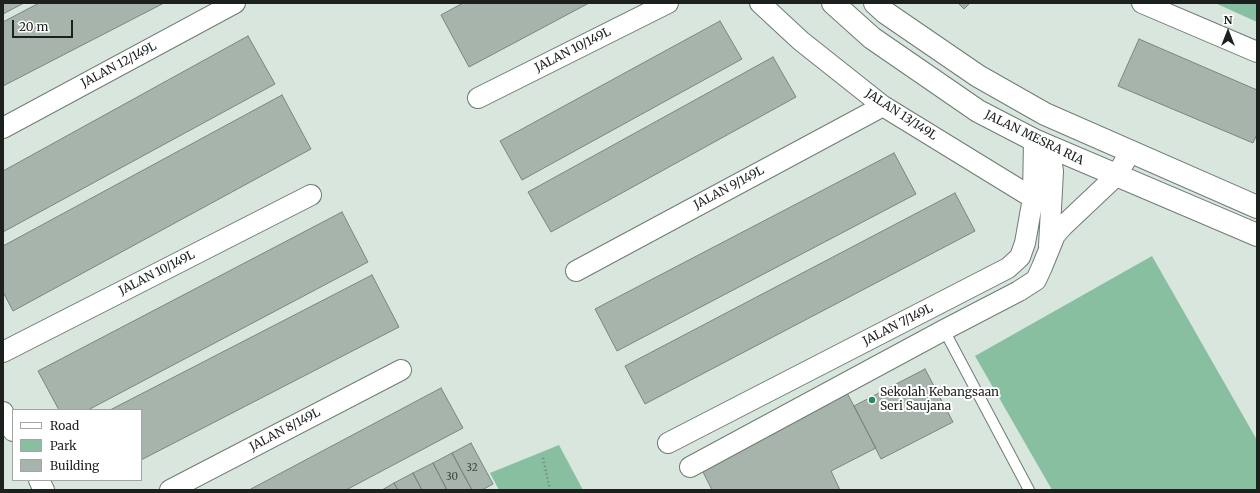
<!DOCTYPE html>
<html>
<head>
<meta charset="utf-8">
<style>
  body { margin:0 }
  #map { position:relative; width:1260px; height:493px; overflow:hidden; background:#d8e6de; font-family:Merriweather,serif }
  canvas { display:block }
  .frame { position:absolute; inset:0; border:4px solid #1c211e; pointer-events:none }
  .legend { position:absolute; left:12px; top:409px; width:130px; height:72px; box-sizing:border-box; background:#fff; border:1px solid #a4a6a5; margin:0; padding:5px 7px; list-style:none; font-size:12px; color:#1c211e }
  .legend li { display:flex; align-items:center; gap:8px; height:20px }
  .legend b { width:20px; border:1px solid #a4a6a5 }
  .north { position:absolute; left:1208px; top:12px; width:40px; height:40px; -webkit-text-stroke:3px #fff; paint-order:stroke; rotate:0deg; font-size:11px; font-weight:700; line-height:16px; text-align:center; color:#1c211e }
  .north::after { content:''; display:block; margin:auto; width:14px; height:18px; background:#1c211e; clip-path:polygon(50% 0,100% 100%,50% 72%,0 100%) }
  .scale { position:absolute; left:12px; top:20px; width:61px; height:18px; box-sizing:border-box; border:2px solid #1c211e; border-top:0; padding-left:5px; font-size:12px; line-height:14px; white-space:nowrap; color:#1c211e; -webkit-text-stroke:3px #fff; paint-order:stroke }
</style>
</head>
<body>
<div id="map">
<canvas width="1260" height="493"></canvas>
<div class="frame"></div>
<ul class="legend">
<li><b style="height:5px;background:#fff"></b>Road</li>
<li><b style="height:11px;background:#89bfa1"></b>Park</li>
<li><b style="height:11px;background:#a6b4ab"></b>Building</li>
</ul>
<div class="north">N</div>
<div class="scale">20 m</div>
</div>
<script>
const g = document.querySelector('canvas').getContext('2d');
g.lineJoin = 'round';
function fillPath(path, color) { g.fillStyle = color; g.fill(path, 'evenodd'); }
const shape = rows => new Path2D(rows.map(r => 'M' + r).join(''));
function trace(path, color, width, dash) { g.strokeStyle = color; g.lineWidth = width; g.lineCap = dash ? 'butt' : 'round'; g.setLineDash(dash || []); g.stroke(path); }
function label(font, color, halo, rows, align = 'center') {
  g.font = font + ' Merriweather,serif'; g.lineWidth = 4; g.setLineDash([]); g.textBaseline = 'middle'; g.strokeStyle = halo; g.fillStyle = color; for (const [text, x, y, turn = 0] of rows) {
    g.save(); g.translate(x, y); g.rotate((+turn || 0) * Math.PI / 180); g.textAlign = isNaN(turn) ? turn : align; if (halo) g.strokeText(text, 0, 0); g.fillText(text, 0, 0); g.restore();
  }
}
const green = shape([
  [1215,3,1257,3,1257,22],
  [1152,256,1257,440,1257,490,1052,490,975,356],
  [559,445,583,490,499,490,490,473]
]);
const building = shape([
  [3,3,24,3,3,14,3,3],
  [39,3,164,3,3,86,3,22,39,3],
  [463,3,589,3,469,67,441,15,463,3],
  [958,3,970,3,964,9,958,3],
  [720,21,742,59,522,180,500,141,720,21],
  [248,36,275,84,3,232,3,171,248,36],
  [1139,39,1257,90,1257,134,1253,143,1118,86,1139,39],
  [773,57,796,97,551,232,528,192,773,57],
  [282,95,311,149,13,311,3,292,3,246,282,95],
  [894,153,916,194,617,351,595,309,894,153],
  [955,193,975,231,645,404,625,366,955,193],
  [342,212,368,262,88,410,59,410,38,371,342,212],
  [372,275,399,327,141,460,141,410,110,410,372,275],
  [925,369,953,422,881,459,854,406,925,369],
  [441,388,463,428,346,490,249,490,441,388],
  [846,391,876,448,831,471,840,490,712,490,700,466,846,391],
  [471,443,493,484,482,490,472,490,452,453,471,443],
  [452,453,472,490,447,490,433,463,452,453],
  [433,463,447,490,422,490,413,473,433,463],
  [413,473,422,490,398,490,394,483,413,473],
  [394,483,398,490,382,490,394,483]
]);
const path = shape([
  [543,458,550,490]
]);
const lane = shape([
  [944,330,1029,490]
]);
const street = shape([
  [760,3,801,41,883,106,1033,198],
  [1142,3,1257,52],
  [478,98,668,3],
  [3,128,235,3],
  [1049,246,1053,171,1049,146],
  [576,271,883,106],
  [3,352,311,195],
  [3,412,13,431],
  [668,443,1008,268,1020,257,1025,243,1033,198,1034,140],
  [690,467,944,330,1019,291,1036,280,1042,267,1055,235,1063,226,1116,176,1131,151],
  [39,480,44,490],
  [170,490,401,370]
]);
const secondary = shape([
  [833,3,872,38,978,111,1034,140,1257,235],
  [875,3,886,13,978,76,1045,114,1257,207]
]);
const markers = [
  [872,400,4,"#2d885e"]
];
const numberNames = [
  ["32",472,468],
  ["30",452,477]
];
const streetNames = [
  ["JALAN 10/149L",573,50,-27],
  ["JALAN 12/149L",119,65,-28],
  ["JALAN 13/149L",901,115,33],
  ["JALAN MESRA RIA",1034,138,26],
  ["JALAN 9/149L",729,188,-28],
  ["JALAN 10/149L",157,273,-27],
  ["JALAN 7/149L",898,325,-27],
  ["JALAN 8/149L",285,430,-28]
];
const poiNames = [
  ["Sekolah Kebangsaan",880,393],
  ["Seri Saujana",880,407]
];
fillPath(green, '#89bfa1');
fillPath(building, '#a6b4ab');
trace(building, '#79867f', 1);
trace(lane, '#6f7c74', 12);
trace(street, '#6f7c74', 22);
trace(secondary, '#6f7c74', 24);
trace(path, '#747d77', 2.5, [1, 3]);
trace(lane, '#fff', 10);
trace(street, '#fff', 20);
trace(secondary, '#fff', 22);
for (const [x, y, r, color] of markers) { const dot = new Path2D(); dot.arc(x, y, r, 0, 2 * Math.PI); g.fillStyle = color; g.fill(dot); trace(dot, '#fff', 1.5); }
label('10px', '#3e4641', null, numberNames);
label('12px', '#1c211e', '#fff', streetNames);
label('12px', '#1c211e', '#fff', poiNames, 'left');
</script>
</body>
</html>
